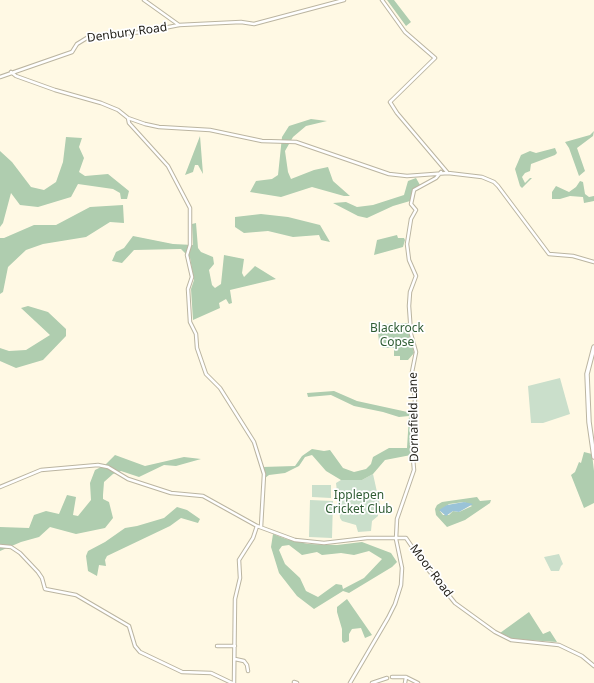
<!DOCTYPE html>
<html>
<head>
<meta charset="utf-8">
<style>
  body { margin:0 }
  canvas { display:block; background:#fff9e4 }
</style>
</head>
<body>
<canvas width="594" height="683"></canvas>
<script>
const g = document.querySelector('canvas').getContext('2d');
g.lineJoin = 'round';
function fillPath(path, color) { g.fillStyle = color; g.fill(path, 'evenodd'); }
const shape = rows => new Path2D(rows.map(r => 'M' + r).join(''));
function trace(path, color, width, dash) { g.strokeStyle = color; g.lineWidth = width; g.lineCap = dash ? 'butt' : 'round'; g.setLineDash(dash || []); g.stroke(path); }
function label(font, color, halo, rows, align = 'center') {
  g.font = font + ' "Noto Sans",sans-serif'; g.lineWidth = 3.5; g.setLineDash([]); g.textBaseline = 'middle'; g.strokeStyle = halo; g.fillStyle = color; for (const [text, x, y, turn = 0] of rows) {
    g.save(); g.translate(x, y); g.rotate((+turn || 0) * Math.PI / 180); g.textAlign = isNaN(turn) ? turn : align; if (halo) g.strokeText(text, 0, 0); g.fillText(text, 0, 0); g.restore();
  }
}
const green = shape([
  [560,378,570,414,543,423,531,423,528,386],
  [373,474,381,510,378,511,378,516,372,521,371,531,358,532,356,525,342,521,340,518,336,483,341,480,362,480],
  [312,485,331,485,331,498,312,497],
  [310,500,333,501,332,538,309,537],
  [559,554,563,564,561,566,559,571,551,571,544,557]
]);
const forest = shape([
  [387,0,394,0,411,22,406,26],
  [311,119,327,121,306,126,293,137,285,151,288,172,291,179,314,170,328,167,333,181,350,196,344,196,312,187,281,197,250,192,256,181,272,179,278,175,282,137,289,126],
  [594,131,593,136,577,148,585,171,579,176,569,148,565,142,590,135],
  [200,136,203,174,198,165,195,165,193,172,185,175],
  [66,137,82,138,79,147,84,158,79,172,85,176,108,174,129,191,127,199,121,199,120,193,113,189,78,184,71,197,38,207,20,205,11,193,3,223,0,227,0,151,12,162,31,187,44,190,56,182,63,162],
  [555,148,557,153,555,155,531,164,530,171,525,173,522,177,525,183,530,178,532,178,522,188,520,186,515,169,521,155,530,151,536,153],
  [416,178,420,185,412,193,410,201,393,206,367,218,358,216,333,203,346,202,357,207,373,205,404,195,408,181],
  [580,181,583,182,585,194,589,197,594,196,594,201,584,203,583,197,570,196,560,199,552,199,552,192,556,186,569,192,576,187],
  [123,205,124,223,110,222,86,237,43,244,26,250,8,267,3,292,0,294,0,238,4,238,34,225,56,225,90,207],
  [261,214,288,217,320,225,330,242,321,240,319,235,293,237,268,231,244,233,235,227,235,217],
  [196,223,198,248,201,252,213,257,214,264,209,270,212,285,215,288,221,284,224,255,244,259,242,273,244,277,255,266,276,279,230,290,232,303,229,304,226,299,219,303,220,308,193,320,191,289,194,280,190,258,181,249,134,250,122,263,112,261,116,252,124,248,133,236,173,244,193,245,192,224],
  [397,235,398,238,404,238,405,240,403,247,374,255,377,240],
  [28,306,48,312,66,329,66,336,43,360,16,368,0,361,0,348,9,351,26,350,50,335,21,308],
  [408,323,414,353,408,360,400,360,400,356,394,356,394,348,383,348,379,342,378,332,385,324],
  [334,391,357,401,412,413,411,455,385,460,373,474,362,480,341,480,326,471,312,455,305,457,299,466,285,473,269,475,265,478,262,467,295,466,302,456,312,449,324,451,330,450,343,468,354,472,366,469,371,464,373,457,389,448,407,448,409,416,399,417,383,412,354,406,331,395,308,397,307,393],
  [584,452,592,454,594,471,594,503,584,508,571,475,575,472,579,462,581,463],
  [115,455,145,466,184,457,201,459,176,466,164,465,139,477,121,471,113,474,104,482,103,495,103,499,109,502,113,518,105,528,76,534,50,527,39,537,21,542,0,551,0,527,29,528,34,515,46,511,59,514,67,495,76,497,73,515,78,516,91,500,90,483,95,470,105,465],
  [477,497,480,501,491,500,490,503,465,520,447,527,436,515,435,509,437,505,442,502],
  [464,502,472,506,459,512,453,511,449,515,443,515,440,511,449,504],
  [177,507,187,510,200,519,198,523,181,518,170,526,107,556,105,560,106,566,99,565,97,576,88,571,86,556,88,551,105,542,125,528,137,526,164,518],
  [273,534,286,539,308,544,337,545,362,542,391,553,397,562,392,567,349,593,343,591,314,609,297,596,279,573,271,547],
  [289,545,302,555,317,552,322,555,341,553,354,555,369,551,382,559,364,578,343,589,342,585,336,584,318,597,306,591,300,578,285,564,279,550,282,546],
  [347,599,372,635,365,638,361,628,352,629,349,634,349,641,344,643,342,641,342,629,337,612,337,607],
  [529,612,543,634,550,631,557,642,513,639,500,633]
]);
const water = shape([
  [464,502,473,504,459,512,453,511,446,516,439,510,447,505]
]);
const minor = shape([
  [144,0,179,25],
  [382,0,405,32,435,58,390,102,397,113,447,172],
  [11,72,16,76,55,90,101,103,118,110,128,118,145,124,159,127,210,130,262,141,296,142,389,174,407,176,448,173,482,177,494,182,498,186,549,254,573,256,594,262],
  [0,77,72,52,77,44,90,36,144,32,179,25,241,22,254,24,344,0],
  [128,118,129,123,168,166,190,208,190,245,187,255,192,277,188,289,190,322,196,334,197,348,206,374,220,388,254,442,264,474,261,527],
  [0,487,41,470,98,465,108,467,128,479,171,493,203,496,257,526,295,540,324,543,367,538,406,538,426,567,455,603,495,632,511,640,559,645,582,656,594,666],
  [0,546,11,547,20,553,38,572,42,578,45,589,76,595,129,626,135,646,140,652,182,672,211,673,232,683],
  [217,646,235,646],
  [235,659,244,661,247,665,248,671],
  [392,677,406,677,418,683],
  [294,682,297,683],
  [234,683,235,599,240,578,239,560,253,538,257,526],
  [350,683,388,618,395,604,401,585,402,568,396,539,397,519,414,470,412,446,415,399,412,372,416,352,411,334,409,306,410,292,416,276,409,260,407,244,411,219,416,210,411,204,414,190,436,178,441,172],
  [372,683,387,678],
  [405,683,406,677]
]);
const primary = shape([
  [594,347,587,374,589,422,594,457]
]);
const streetNames = [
  ["Denbury Road",127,33,-8],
  ["Dornafield Lane",414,417,-91],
  ["Moor Road",431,571,53]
];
const parkNames = [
  ["Blackrock",397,329],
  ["Copse",397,343],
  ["Ipplepen",359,496],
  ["Cricket Club",359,510]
];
fillPath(green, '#cadfcb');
fillPath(forest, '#afcdaf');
fillPath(water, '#9ac3d7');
trace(minor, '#bbb5a1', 4.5);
trace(primary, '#bbb5a1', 5.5);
trace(minor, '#fff', 2.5);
trace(primary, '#fff', 3.5);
label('12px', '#1f1d16', '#fff', streetNames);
label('12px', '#2f5c33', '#fff', parkNames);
</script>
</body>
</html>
